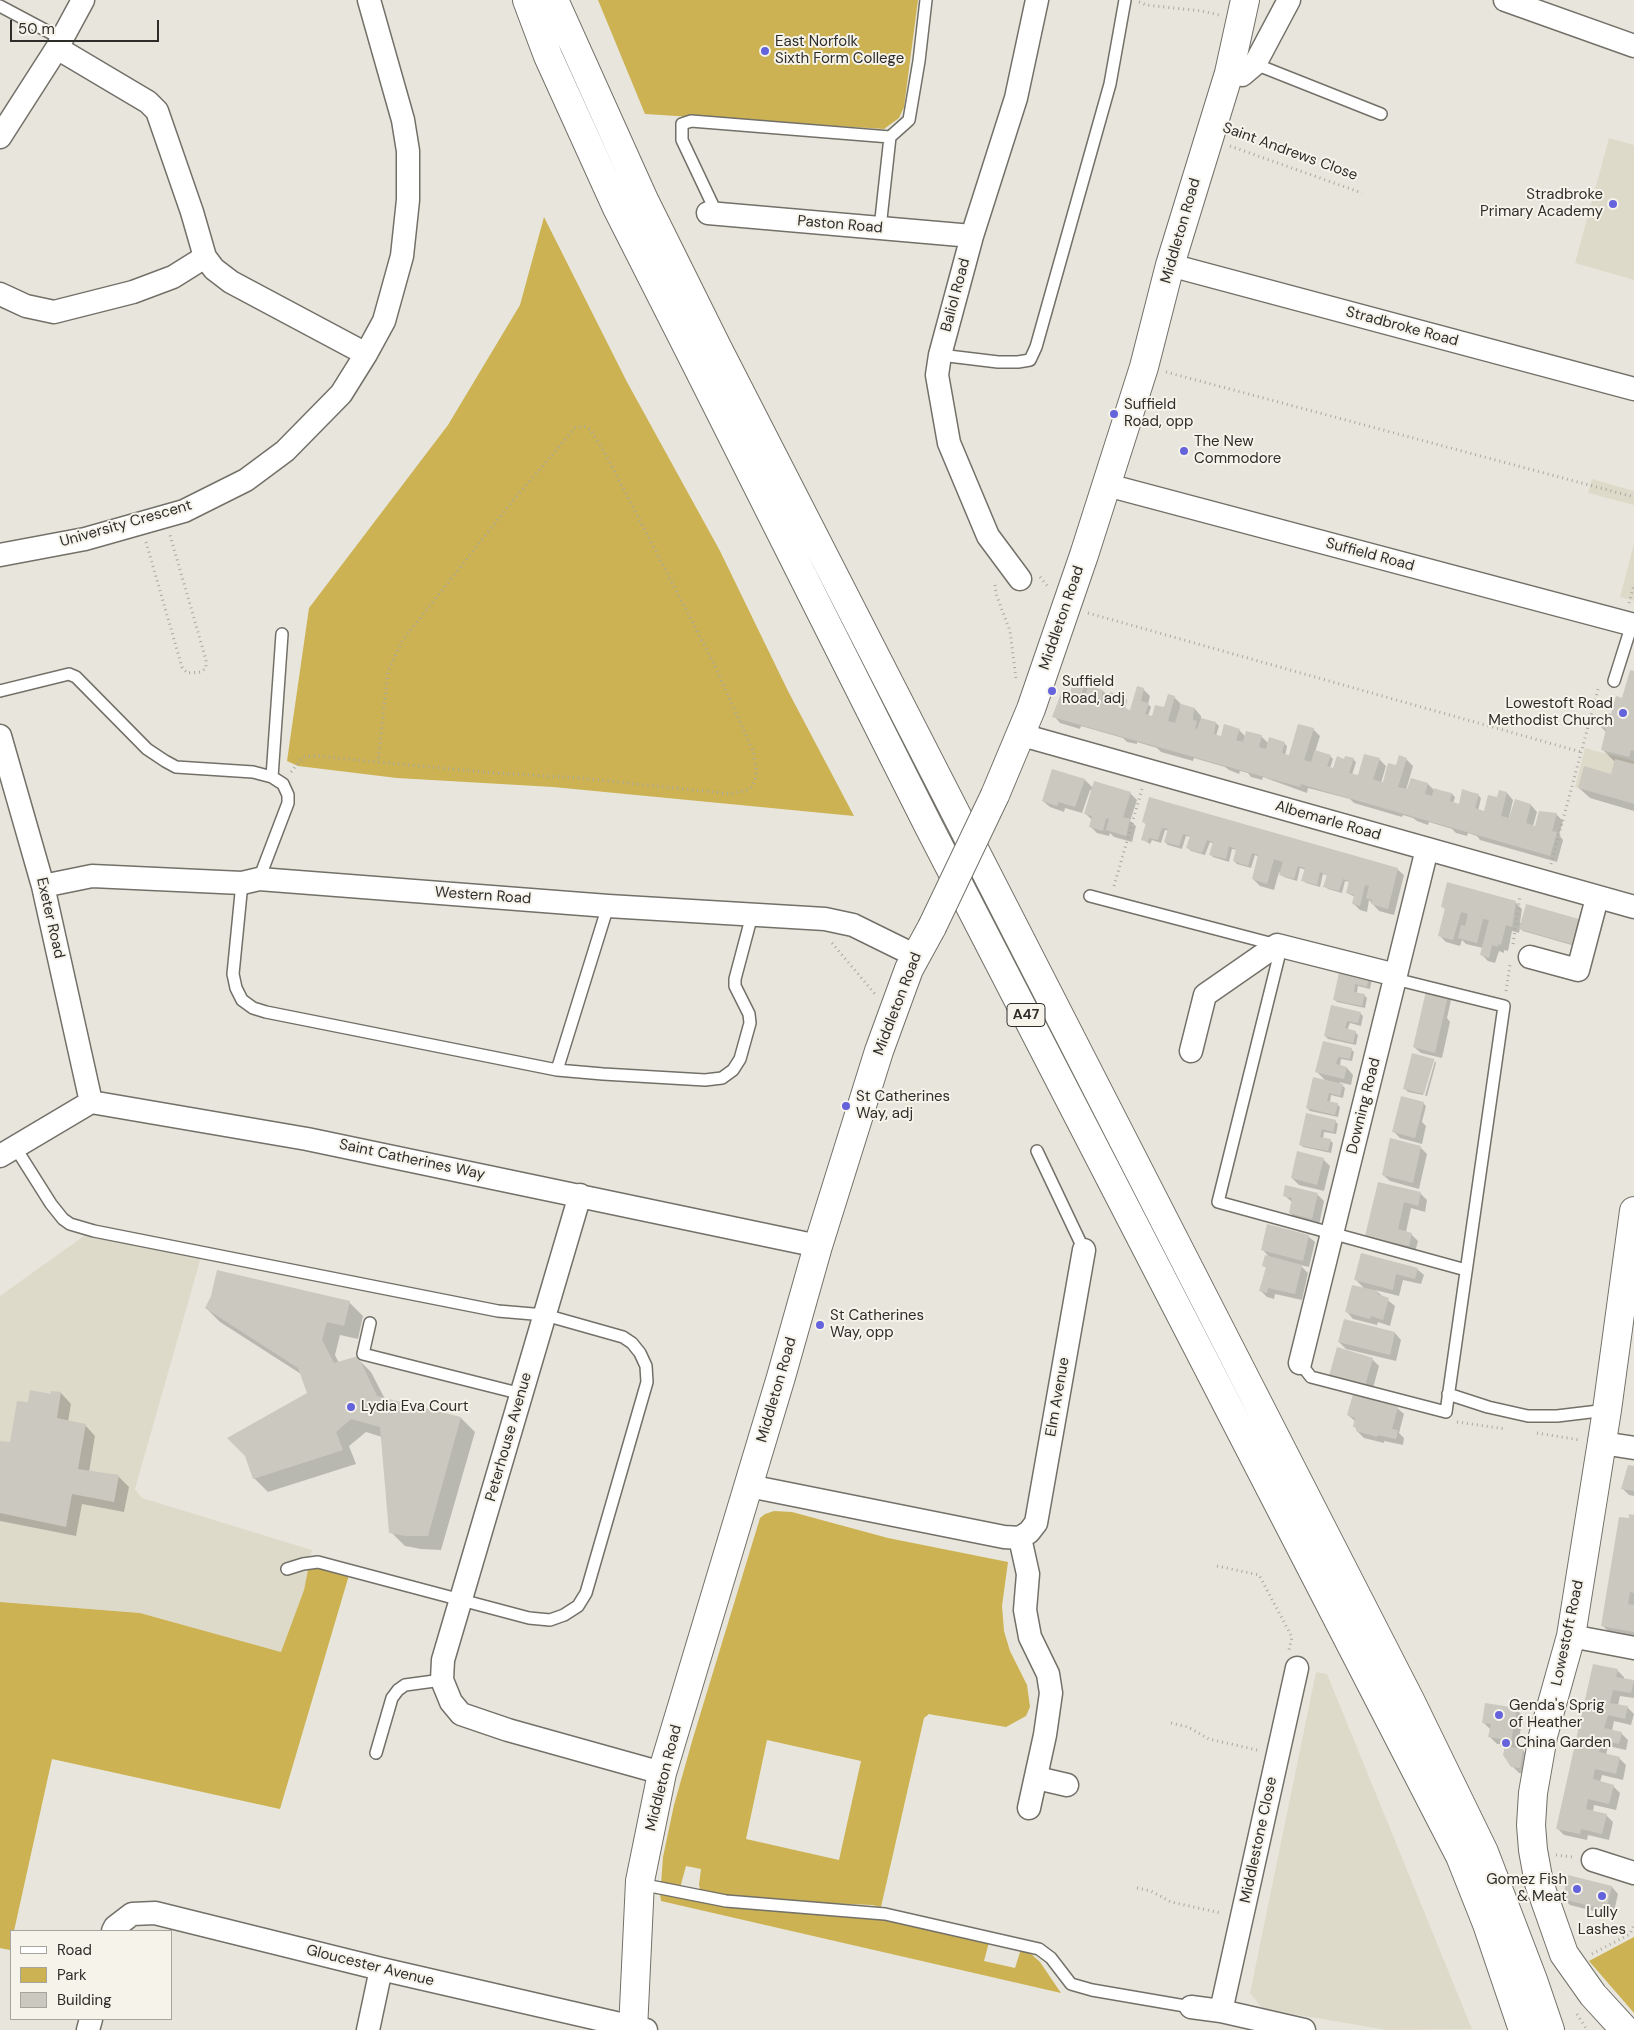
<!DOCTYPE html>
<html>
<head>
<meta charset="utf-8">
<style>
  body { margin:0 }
  #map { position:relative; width:1634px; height:2030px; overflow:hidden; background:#e8e6dc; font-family:"DM Sans",sans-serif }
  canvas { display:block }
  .legend { position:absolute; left:10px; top:1930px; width:162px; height:90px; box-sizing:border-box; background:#f5f3ea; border:1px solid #a5a49d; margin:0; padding:6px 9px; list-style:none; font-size:15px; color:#2e2d2a }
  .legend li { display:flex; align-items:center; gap:10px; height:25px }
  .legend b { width:25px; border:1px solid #a5a49d }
  .scale { position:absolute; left:10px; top:20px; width:149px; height:22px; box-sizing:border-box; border:2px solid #2e2d2a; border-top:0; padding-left:6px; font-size:15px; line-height:18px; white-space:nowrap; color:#2e2d2a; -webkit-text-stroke:4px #f5f3ea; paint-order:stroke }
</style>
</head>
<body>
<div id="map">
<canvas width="1634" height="2030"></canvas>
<ul class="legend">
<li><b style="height:6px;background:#fff"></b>Road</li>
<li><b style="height:14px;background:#ccb252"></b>Park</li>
<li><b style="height:14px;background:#cbc8bf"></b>Building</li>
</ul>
<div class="scale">50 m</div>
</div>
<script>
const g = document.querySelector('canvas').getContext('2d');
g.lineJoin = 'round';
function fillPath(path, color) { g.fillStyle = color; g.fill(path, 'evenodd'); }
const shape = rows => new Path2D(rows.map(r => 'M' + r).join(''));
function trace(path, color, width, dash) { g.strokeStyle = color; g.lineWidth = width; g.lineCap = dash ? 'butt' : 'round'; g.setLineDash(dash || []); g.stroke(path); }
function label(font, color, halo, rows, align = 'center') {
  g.font = font + ' "DM Sans",sans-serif'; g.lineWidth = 4; g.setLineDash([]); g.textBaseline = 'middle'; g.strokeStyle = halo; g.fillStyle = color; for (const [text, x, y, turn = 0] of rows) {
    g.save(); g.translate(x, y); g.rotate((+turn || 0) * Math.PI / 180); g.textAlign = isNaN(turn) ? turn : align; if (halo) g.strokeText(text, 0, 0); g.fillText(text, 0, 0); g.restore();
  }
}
const built = shape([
  [1609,138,1634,145,1634,280,1575,263],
  [1592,479,1634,491,1634,505,1588,493],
  [1634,543,1634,601,1620,597],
  [1585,748,1634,761,1634,804,1575,787],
  [88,1233,201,1257,135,1489,142,1498,312,1550,304,1590,281,1652,140,1613,0,1602,0,1296],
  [1316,1672,1327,1674,1472,2029,1387,2030,1263,2009,1250,1993]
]);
const green = shape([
  [598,0,918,0,904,107,899,118,884,129,645,114],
  [544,217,627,382,720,551,788,691,854,816,553,787,397,778,298,766,287,761,309,608,448,425,520,305],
  [774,1511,792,1512,888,1538,1008,1562,1002,1606,1004,1631,1010,1651,1027,1685,1030,1707,1026,1716,1006,1727,934,1715,929,1714,924,1718,881,1907,872,1905,778,1901,701,1893,699,1885,701,1869,686,1866,680,1888,661,1884,663,1857,674,1805,693,1738,760,1518,765,1514],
  [767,1740,861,1761,839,1860,746,1839],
  [320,1568,349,1575,280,1809,52,1759,14,1931,11,1931,10,1950,0,1948,0,1602,140,1613,281,1652,304,1590,308,1570],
  [660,1894,726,1906,765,1910,861,1914,989,1942,984,1961,1015,1968,1021,1949,1030,1953,1040,1962,1061,1993,661,1901],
  [1634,1937,1634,2013,1589,1961]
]);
const shadow = shape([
  [1634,672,1634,811,1590,798,1579,788,1612,776,1616,763,1602,749,1606,732,1601,727,1623,699],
  [1085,680,1092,688,1103,691,1106,694,1104,704,1108,705,1124,697,1127,700,1125,710,1131,711,1143,689,1150,696,1148,704,1151,707,1148,716,1153,718,1174,697,1181,704,1180,706,1195,709,1201,716,1201,719,1216,723,1219,726,1216,736,1221,738,1239,730,1246,737,1261,736,1269,744,1284,743,1287,746,1285,756,1290,757,1313,729,1320,736,1315,752,1330,756,1333,759,1330,768,1334,770,1345,760,1353,759,1356,762,1352,775,1359,776,1379,759,1386,766,1381,783,1384,783,1396,767,1406,759,1413,766,1406,790,1428,784,1435,791,1452,794,1455,797,1453,804,1460,805,1478,795,1481,798,1478,811,1485,813,1498,799,1507,793,1513,800,1509,817,1511,818,1516,801,1531,805,1537,812,1533,826,1536,827,1556,814,1563,821,1559,835,1563,840,1557,862,1480,840,1477,836,1468,833,1467,836,1456,833,1452,829,1429,822,1428,825,1417,821,1413,818,1403,815,1402,817,1354,803,1350,799,1308,788,1307,793,1263,777,1262,780,1251,777,1248,773,1240,771,1239,774,1229,770,1225,767,1194,758,1193,761,1161,752,1157,748,1137,742,1137,744,1127,742,1123,738,1081,726,1080,729,1060,723,1054,716,1071,694],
  [1052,771,1085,780,1093,788,1130,793,1137,800,1130,821,1136,826,1132,842,1114,837,1110,833,1109,836,1097,833,1091,827,1092,820,1086,814,1092,790,1090,790,1082,813,1065,808,1064,812,1050,807,1043,801],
  [1143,822,1397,869,1404,875,1394,915,1379,911,1369,900,1367,912,1360,910,1354,904,1355,897,1347,893,1350,882,1345,881,1342,893,1328,889,1325,886,1328,876,1323,874,1320,887,1306,883,1303,880,1306,870,1300,868,1297,881,1284,877,1279,872,1274,890,1260,886,1253,879,1259,857,1255,855,1251,868,1237,864,1234,861,1237,850,1232,849,1229,862,1213,857,1210,854,1214,844,1210,842,1205,855,1191,851,1188,848,1191,837,1186,836,1182,849,1168,845,1165,842,1169,831,1165,830,1161,843,1152,840,1150,844,1142,839,1147,825],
  [1515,902,1522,909,1520,923,1522,923,1526,906,1582,948,1523,931,1520,928,1519,933,1512,931,1508,951,1504,950,1504,953,1499,951,1495,963,1488,961,1482,955,1483,948,1466,944,1462,940,1460,946,1446,942,1439,935,1446,910,1442,906],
  [1341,970,1372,979,1370,989,1358,986,1357,992,1356,994,1364,995,1367,998,1365,1008,1337,1002,1334,999],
  [1448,997,1451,1000,1447,1018,1450,1022,1442,1058,1421,1053,1414,1047],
  [1332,1006,1360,1013,1363,1016,1361,1026,1350,1023,1348,1028,1348,1030,1355,1032,1358,1035,1356,1045,1328,1039,1325,1036],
  [1324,1042,1351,1049,1354,1052,1352,1061,1341,1059,1340,1065,1347,1068,1353,1075,1351,1085,1339,1082,1345,1088,1343,1098,1331,1095,1330,1102,1337,1104,1340,1107,1338,1117,1310,1111,1307,1108,1326,1081,1317,1072],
  [1413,1055,1434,1060,1423,1095,1408,1092,1405,1089],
  [1435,1061,1436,1063,1427,1096,1425,1096],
  [1423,1103,1426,1106,1422,1122,1426,1126,1422,1144,1400,1138,1394,1132],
  [1307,1115,1335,1121,1338,1124,1336,1134,1324,1132,1323,1139,1330,1140,1333,1143,1331,1153,1303,1147,1300,1144],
  [1420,1147,1427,1154,1419,1189,1390,1181,1383,1175],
  [1323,1159,1330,1166,1324,1191,1299,1185,1292,1178],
  [1379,1184,1421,1194,1427,1200,1425,1212,1411,1208,1406,1232,1411,1234,1418,1241,1415,1252,1373,1242,1367,1236],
  [1284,1195,1318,1195,1324,1201,1319,1225,1297,1220,1290,1213,1292,1202],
  [1308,1236,1315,1242,1309,1267,1300,1265,1308,1273,1302,1300,1275,1294,1274,1299,1267,1297,1261,1291,1267,1269,1263,1265,1270,1258,1263,1250],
  [1417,1269,1424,1275,1421,1284,1403,1280,1399,1296,1375,1290,1395,1306,1390,1326,1378,1322,1377,1325,1353,1319,1347,1312,1365,1289,1355,1279],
  [349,1302,363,1316,358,1339,340,1335,335,1355,339,1363,357,1358,371,1372,385,1399,461,1418,475,1432,441,1550,421,1549,405,1546,391,1532,382,1437,366,1432,349,1446,356,1464,268,1492,254,1478,308,1393,301,1374,220,1322,206,1308],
  [1395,1333,1401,1340,1396,1361,1346,1349,1339,1342],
  [1372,1359,1379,1366,1372,1392,1337,1383],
  [61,1393,71,1404,68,1422,85,1425,95,1436,89,1472,119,1477,129,1487,124,1512,82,1504,76,1536,0,1521,0,1442,11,1444,29,1404],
  [1397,1408,1404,1414,1399,1433,1404,1438,1403,1445,1384,1441,1384,1443,1364,1438,1357,1431,1355,1426,1356,1422,1348,1415],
  [1634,1467,1634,1496,1629,1495,1623,1489],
  [1634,1516,1634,1637,1609,1632,1602,1625,1630,1520],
  [1617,1670,1624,1677,1624,1679,1634,1682,1634,1698,1620,1696,1618,1705,1627,1707,1634,1714,1631,1725,1614,1721,1612,1731,1621,1733,1628,1740,1626,1750,1608,1746,1606,1755,1619,1758,1626,1765,1623,1780,1602,1775,1600,1782,1613,1786,1620,1793,1616,1810,1594,1805,1593,1812,1606,1815,1613,1822,1609,1840,1588,1835,1587,1840,1564,1835,1557,1828],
  [1516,1709,1523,1716,1517,1750,1523,1750,1529,1757,1526,1774,1519,1773,1512,1766,1505,1751,1501,1744,1497,1744,1490,1737,1490,1729,1483,1722],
  [1612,1887,1618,1894,1613,1916,1570,1905,1563,1898]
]);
const building = shape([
  [1630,670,1634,671,1634,751,1631,750,1629,757,1601,750,1606,729,1600,727,1604,712,1611,714,1616,696,1622,698],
  [1075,676,1086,679,1081,696,1085,697,1088,686,1103,690,1101,702,1107,703,1110,692,1125,696,1122,707,1130,710,1137,686,1144,688,1141,701,1149,703,1145,714,1152,716,1155,705,1164,707,1168,694,1175,696,1168,721,1175,723,1181,704,1195,708,1193,715,1193,720,1197,721,1195,728,1197,729,1201,718,1216,722,1214,734,1221,736,1224,724,1231,726,1240,729,1236,740,1243,742,1246,731,1262,735,1259,747,1266,749,1269,737,1285,742,1282,753,1285,754,1289,755,1298,724,1314,728,1304,760,1311,762,1315,750,1331,755,1327,766,1333,768,1337,756,1344,759,1345,756,1354,758,1349,773,1358,775,1364,754,1380,758,1373,779,1378,781,1383,782,1388,763,1396,765,1399,755,1407,758,1398,787,1407,789,1411,778,1428,783,1425,794,1432,796,1434,788,1443,791,1452,793,1450,801,1459,804,1462,789,1471,792,1479,794,1475,808,1484,811,1488,795,1497,797,1499,790,1507,792,1501,816,1509,818,1515,799,1531,804,1526,823,1535,826,1539,811,1557,813,1552,831,1557,832,1550,856,1324,791,1301,784,1300,787,1052,717,1062,691,1070,693],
  [1615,759,1634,764,1634,804,1578,788,1584,766,1611,774],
  [1052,769,1085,779,1075,807,1059,802,1057,806,1042,801],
  [1094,781,1131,792,1123,817,1130,819,1126,836,1106,830,1109,819,1106,818,1103,831,1089,827,1092,816,1084,814],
  [1149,797,1398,868,1388,909,1371,904,1372,900,1366,898,1369,886,1365,885,1360,906,1352,904,1354,895,1346,893,1349,881,1343,879,1339,891,1323,887,1327,875,1320,872,1317,885,1301,881,1305,868,1298,866,1294,879,1279,875,1283,862,1274,859,1267,884,1252,879,1258,855,1252,853,1248,866,1233,861,1236,849,1229,846,1226,859,1209,855,1213,842,1207,840,1202,853,1194,851,1186,848,1190,836,1183,834,1179,846,1164,842,1168,829,1162,828,1158,840,1149,838,1148,842,1141,840,1146,823,1142,822],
  [1447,882,1516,901,1512,927,1506,925,1501,945,1498,944,1498,947,1492,945,1489,958,1480,955,1489,920,1483,919,1477,943,1458,938,1461,925,1465,926,1468,914,1461,912,1453,940,1438,936,1445,908,1441,907],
  [1526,904,1586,921,1579,946,1519,929],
  [1340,968,1369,975,1367,987,1355,984,1354,992,1365,994,1362,1006,1333,1000],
  [1426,991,1448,996,1435,1053,1413,1047],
  [1331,1005,1361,1012,1358,1023,1347,1021,1346,1025,1345,1028,1356,1031,1353,1043,1324,1036],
  [1323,1041,1352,1048,1350,1059,1338,1057,1336,1064,1347,1067,1344,1079,1315,1072],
  [1412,1053,1434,1059,1424,1094,1403,1089],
  [1313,1077,1343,1084,1340,1096,1329,1093,1327,1101,1338,1103,1335,1115,1306,1108],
  [1401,1096,1424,1102,1415,1138,1392,1132],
  [1306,1113,1336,1120,1333,1132,1322,1129,1320,1137,1331,1139,1328,1151,1299,1145],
  [1390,1138,1421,1146,1413,1183,1382,1175],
  [1297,1151,1324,1158,1317,1185,1291,1178],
  [1378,1182,1421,1192,1418,1206,1404,1202,1398,1229,1412,1233,1409,1246,1365,1236],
  [1285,1185,1318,1193,1312,1219,1289,1213,1292,1198,1283,1196],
  [1267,1224,1309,1235,1303,1261,1261,1250],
  [1361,1253,1418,1268,1415,1279,1396,1274,1393,1290,1354,1280],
  [1265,1255,1302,1265,1295,1294,1268,1288,1267,1293,1259,1291,1266,1267,1262,1266],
  [217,1270,350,1301,344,1326,327,1322,322,1340,334,1363,358,1356,377,1396,461,1417,428,1536,406,1536,389,1533,380,1427,351,1419,336,1432,343,1450,253,1479,245,1456,227,1438,307,1393,298,1368,205,1308,211,1296],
  [1352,1285,1378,1291,1377,1294,1389,1298,1383,1320,1371,1316,1370,1319,1345,1312],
  [1344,1319,1395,1332,1390,1355,1338,1342],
  [1337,1347,1373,1358,1365,1386,1329,1376],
  [30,1390,51,1394,51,1391,61,1392,57,1418,86,1424,78,1469,119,1475,114,1502,72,1494,66,1527,0,1513,0,1441,10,1442,17,1401,28,1402],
  [1353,1394,1398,1407,1392,1429,1398,1430,1396,1439,1378,1435,1377,1437,1356,1431,1357,1428,1353,1427,1355,1418,1347,1415],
  [1628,1465,1634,1466,1634,1491,1621,1489],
  [1629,1514,1634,1515,1634,1593,1630,1592,1628,1604,1634,1605,1634,1632,1601,1626,1619,1517,1629,1518],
  [1593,1664,1618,1669,1616,1677,1634,1680,1631,1693,1613,1690,1610,1703,1628,1706,1625,1719,1608,1715,1604,1728,1622,1732,1619,1744,1602,1740,1599,1752,1620,1757,1616,1774,1595,1769,1593,1779,1614,1785,1609,1804,1588,1799,1586,1809,1607,1814,1602,1834,1581,1829,1580,1834,1556,1829],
  [1485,1703,1517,1708,1510,1747,1523,1749,1520,1768,1511,1767,1503,1755,1505,1747,1500,1747,1501,1739,1488,1737,1491,1724,1482,1723],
  [1568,1875,1612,1886,1606,1910,1562,1899]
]);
const path = shape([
  [1139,2,1146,5,1202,11,1219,15],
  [1230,146,1362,193],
  [1166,372,1634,497],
  [146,542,182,667,187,673,201,672,206,668,206,660,170,535],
  [1040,577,1049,588],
  [995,585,996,594,1010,631,1016,679],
  [1629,603,1634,585],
  [1088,613,1581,752],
  [291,772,303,757,316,756,378,762,495,773,580,778,731,794,750,789,755,781,756,769,753,751,715,666,605,453,590,429,584,426,575,428,511,503,402,641,388,671,378,762],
  [1551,864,1599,686],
  [1114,886,1142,789],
  [832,943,875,994],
  [1513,944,1520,896],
  [1506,991,1510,965],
  [1457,1422,1506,1429],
  [1537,1433,1580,1440],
  [1217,1566,1259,1575,1292,1637,1289,1650],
  [1171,1723,1188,1727,1209,1739,1257,1750],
  [1556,1855,1572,1857],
  [1137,1888,1151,1891,1171,1902,1221,1913],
  [1592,1954,1630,1934,1634,1925],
  [1577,2014,1587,2030]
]);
const lane = shape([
  [0,6,62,39],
  [1255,64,1381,114],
  [717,214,682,140,682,124,691,121,890,137,909,120,919,61,926,0],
  [880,228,890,137],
  [940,355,998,362,1018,362,1030,360,1036,347,1110,84,1125,0],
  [1614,681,1632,624],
  [0,691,69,674,76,677,147,749,165,761,176,767,253,772,272,777,283,784,288,795,288,803,259,879],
  [272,777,282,634],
  [242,883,233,974,236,988,242,1000,253,1008,266,1012,557,1070,603,1074,705,1080,722,1078,733,1070,740,1059,750,1023,749,1014,735,986,735,979,752,915],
  [1090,896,1277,945,1279,956,1218,1202,1466,1270],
  [557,1070,608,906],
  [15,1147,51,1204,63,1219,70,1224,94,1231,498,1311,545,1315,623,1337,632,1343,640,1353,646,1366,647,1382,586,1593,578,1606,564,1615,550,1620,529,1618,318,1562,303,1564,287,1569],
  [1037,1151,1084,1250],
  [370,1323,363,1354,522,1394],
  [1300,1363,1311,1377,1446,1412,1504,1006,1395,979],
  [1448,1394,1488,1407,1528,1416,1557,1416,1607,1410],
  [376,1753,392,1698,398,1690,405,1685,442,1680],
  [640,1884,726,1901,885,1914,1039,1949,1051,1958,1071,1984,1092,1990,1191,2007]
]);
const street = shape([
  [1505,0,1634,46],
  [57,48,148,102,157,111,192,212,205,257,214,269,231,282,366,354],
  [1229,73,1242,75,1255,64,1289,0],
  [0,137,57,48,83,0],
  [708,213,972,236],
  [1170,265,1634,389],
  [0,294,26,306,54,312,133,292,173,277,205,257],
  [1107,485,1634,625],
  [0,555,85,539,184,511,246,480,285,451,341,394,366,354,384,321,402,256,408,200,408,151,403,120,369,0],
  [1020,579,988,536,949,443,937,375,940,355,972,236,1016,98,1037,0],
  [1022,735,1634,907],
  [0,736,43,886,91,1102],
  [43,886,92,876,242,883,259,879,608,906,825,919,853,925,916,956],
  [1530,957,1578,970,1597,898],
  [1191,1051,1205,995,1277,945,1396,975],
  [0,1156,91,1102,307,1139,818,1246],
  [580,1195,443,1660,442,1680,451,1702,461,1714,508,1730,662,1773],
  [1300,1363,1427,849],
  [1602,1443,1634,1448],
  [749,1486,1004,1537,1020,1538,1029,1532,1036,1523,1084,1250],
  [1020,1538,1028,1574,1025,1610,1030,1637,1048,1674,1051,1693,1045,1735,1029,1808],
  [1571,1636,1634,1648],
  [1297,1668,1221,2011,1304,2030],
  [1037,1778,1067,1785],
  [1593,1860,1634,1873],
  [113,1931,115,1927,132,1914,155,1913,381,1969,646,2030],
  [1191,2007,1221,2011],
  [88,2030,91,2019],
  [368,2030,381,1969]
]);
const secondary = shape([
  [995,795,1031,709,1084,555,1144,367,1170,265,1229,73,1245,0],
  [633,2030,640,1881,662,1773,781,1377,818,1246,879,1051,909,969,932,927],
  [1625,2030,1593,1995,1564,1954,1539,1883,1533,1850,1531,1825,1533,1793,1543,1736,1571,1636,1607,1410,1634,1211]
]);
const highway = shape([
  [527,0,548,56,617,208,695,362,928,825,1460,1856,1487,1924,1523,2030],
  [554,0,644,200,717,347,1410,1700,1484,1852,1533,1980,1550,2030]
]);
const secondaryBridge = shape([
  [932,927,995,795]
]);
const markers = [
  [765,51,5,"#6463dc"],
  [1613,204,5,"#6463dc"],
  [1114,414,5,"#6463dc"],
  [1184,451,5,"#6463dc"],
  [1052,691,5,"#6463dc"],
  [1623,713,5,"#6463dc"],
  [846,1106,5,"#6463dc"],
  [820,1325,5,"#6463dc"],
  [351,1407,5,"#6463dc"],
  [1499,1715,5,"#6463dc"],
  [1506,1743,5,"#6463dc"],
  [1577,1889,5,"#6463dc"],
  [1602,1896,5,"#6463dc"]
];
const shields = [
  [1026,1015,38]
];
const shieldNames = [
  ["A47",1026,1015]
];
const poiNames = [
  ["East Norfolk",775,42],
  ["Sixth Form College",775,59],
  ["Stradbroke",1603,195,"right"],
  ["Primary Academy",1603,212,"right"],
  ["Suffield",1124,405],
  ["Road, opp",1124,422],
  ["The New",1194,442],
  ["Commodore",1194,459],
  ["Suffield",1062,682],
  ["Road, adj",1062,699],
  ["Lowestoft Road",1613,704,"right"],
  ["Methodist Church",1613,721,"right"],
  ["St Catherines",856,1097],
  ["Way, adj",856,1114],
  ["St Catherines",830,1316],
  ["Way, opp",830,1333],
  ["Lydia Eva Court",361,1407],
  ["Genda's Sprig",1509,1706],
  ["of Heather",1509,1723],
  ["China Garden",1516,1743],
  ["Gomez Fish",1567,1880,"right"],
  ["& Meat",1567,1897,"right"],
  ["Lully",1602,1913,"center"],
  ["Lashes",1602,1930,"center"]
];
const streetNames = [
  ["Saint Andrews Close",1290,152,20],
  ["Paston Road",840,225,5],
  ["Middleton Road",1181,231,-74],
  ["Baliol Road",956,295,-75],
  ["Stradbroke Road",1402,327,15],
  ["University Crescent",126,524,-16],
  ["Suffield Road",1370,555,15],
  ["Middleton Road",1062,618,-71],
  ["Albemarle Road",1328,821,16],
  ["Western Road",483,896,4],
  ["Exeter Road",50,918,77],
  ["Middleton Road",898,1004,-69],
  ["Downing Road",1364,1106,-76],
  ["Saint Catherines Way",412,1160,12],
  ["Middleton Road",777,1390,-74],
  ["Elm Avenue",1058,1397,-80],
  ["Peterhouse Avenue",509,1437,-74],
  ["Lowestoft Road",1568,1633,-78],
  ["Middleton Road",664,1778,-76],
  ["Middlestone Close",1259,1840,-78],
  ["Gloucester Avenue",370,1966,14]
];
fillPath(built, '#dedaca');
fillPath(green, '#ccb252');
fillPath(shadow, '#0003');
fillPath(building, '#cbc8bf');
trace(lane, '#727068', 14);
trace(street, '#727068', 25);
trace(secondary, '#727068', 30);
trace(highway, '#727068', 30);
trace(path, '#aaa8a0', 3, [1, 4]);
trace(lane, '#fff', 11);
trace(street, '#fff', 22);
trace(secondary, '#fff', 28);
trace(highway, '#fff', 28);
trace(secondaryBridge, '#727068', 30, []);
trace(secondaryBridge, '#fff', 28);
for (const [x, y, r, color] of markers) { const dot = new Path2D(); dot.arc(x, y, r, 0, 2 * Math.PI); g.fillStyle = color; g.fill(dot); trace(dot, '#f5f3ea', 2); }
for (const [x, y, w] of shields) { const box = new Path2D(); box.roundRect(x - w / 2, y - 11.5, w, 23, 4); g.fillStyle = '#f5f3ea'; g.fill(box); trace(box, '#2e2d2a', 1); }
label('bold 14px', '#2e2d2a', null, shieldNames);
label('15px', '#2e2d2a', '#f5f3ea', poiNames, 'left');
label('15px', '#2e2d2a', '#f5f3ea', streetNames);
</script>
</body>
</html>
